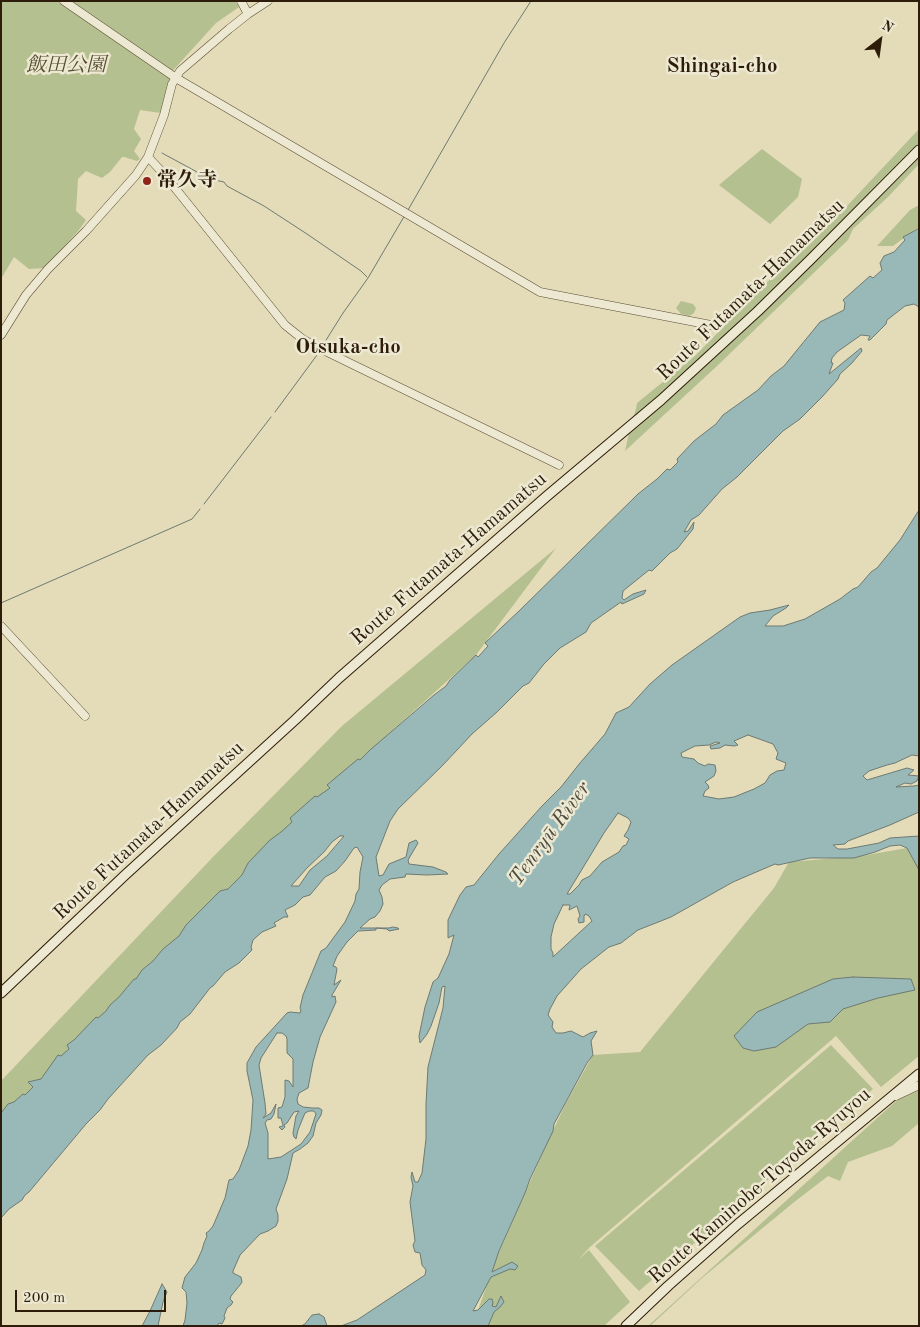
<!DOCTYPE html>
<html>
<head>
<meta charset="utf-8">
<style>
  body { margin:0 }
  #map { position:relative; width:920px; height:1327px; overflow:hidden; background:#e4dbb8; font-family:"Old Standard TT",serif }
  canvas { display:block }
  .frame { position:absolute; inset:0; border:2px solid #2d1c09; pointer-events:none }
  .north { position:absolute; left:855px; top:15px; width:50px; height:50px; -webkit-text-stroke:4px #ede8d1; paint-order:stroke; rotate:30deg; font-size:14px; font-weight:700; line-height:20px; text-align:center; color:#2d1c09 }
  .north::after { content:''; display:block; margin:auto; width:18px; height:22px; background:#2d1c09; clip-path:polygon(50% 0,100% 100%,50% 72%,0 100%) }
  .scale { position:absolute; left:15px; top:1290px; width:151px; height:22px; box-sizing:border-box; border:2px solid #2d1c09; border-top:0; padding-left:6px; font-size:15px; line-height:18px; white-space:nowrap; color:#2d1c09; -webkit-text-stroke:4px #ede8d1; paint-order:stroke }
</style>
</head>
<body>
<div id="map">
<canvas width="920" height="1327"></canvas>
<div class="frame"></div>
<div class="north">N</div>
<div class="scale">200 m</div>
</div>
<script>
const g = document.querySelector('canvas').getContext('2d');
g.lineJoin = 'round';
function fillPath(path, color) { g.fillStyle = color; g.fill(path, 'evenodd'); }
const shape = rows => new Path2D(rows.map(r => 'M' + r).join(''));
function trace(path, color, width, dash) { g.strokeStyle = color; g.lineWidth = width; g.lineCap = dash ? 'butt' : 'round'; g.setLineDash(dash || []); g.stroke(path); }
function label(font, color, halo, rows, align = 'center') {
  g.font = font + ' "Old Standard TT","Noto Serif JP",serif'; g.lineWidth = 5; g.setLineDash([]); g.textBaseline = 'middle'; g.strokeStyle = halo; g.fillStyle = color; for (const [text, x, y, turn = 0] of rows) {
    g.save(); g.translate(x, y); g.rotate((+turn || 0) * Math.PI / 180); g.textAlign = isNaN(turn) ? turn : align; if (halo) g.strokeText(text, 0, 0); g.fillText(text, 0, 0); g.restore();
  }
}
const green = shape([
  [2,1,235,1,239,7,216,23,167,77,171,79,161,113,140,110,134,129,141,139,134,151,140,159,137,161,124,157,122,157,110,172,102,178,86,171,78,179,76,211,86,220,79,230,45,268,29,269,14,257,1,279],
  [919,129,919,164,888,197,853,229,848,240,717,366,625,451,631,424,636,409,637,403,696,355,791,258,833,221],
  [762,149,802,179,798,197,770,224,719,185],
  [919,205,919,227,893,246,877,246,910,210],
  [681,301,693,304,696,308,694,313,689,316,681,314,676,308],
  [556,548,476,655,385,737,1,1127,1,1081,212,858,342,726],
  [919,840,919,1056,881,1087,836,1036,590,1247,578,1260,589,1250,630,1302,604,1326,488,1326,478,1310,497,1257,544,1150,565,1105,593,1055,640,1052,774,888,789,862,861,856,907,848],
  [831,1045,873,1089,639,1291,595,1246],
  [919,1087,919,1123,892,1146,848,1162,840,1181,828,1176,793,1203,702,1278,650,1326,648,1326,896,1101]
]);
const water = shape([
  [919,228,919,307,914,304,905,306,887,320,886,324,870,340,868,340,870,336,861,335,837,352,832,358,831,363,833,363,829,374,861,348,862,351,852,363,840,374,838,379,822,397,800,419,783,431,737,477,722,489,699,515,691,520,684,532,688,531,694,522,693,529,677,549,670,553,652,571,649,570,623,591,622,598,624,600,633,594,646,590,644,594,622,604,621,602,591,623,586,632,560,648,544,664,529,683,523,686,497,712,472,734,442,766,398,809,390,821,376,857,379,876,383,875,389,864,406,857,409,843,416,840,418,843,408,860,409,864,433,867,446,872,448,874,427,875,406,874,405,877,390,879,382,885,379,890,382,897,383,904,380,911,375,917,370,919,360,928,389,928,393,927,398,928,399,929,389,931,387,929,376,928,376,930,358,931,347,942,337,956,333,966,336,967,337,969,334,985,341,980,332,995,332,997,335,996,336,1002,320,1037,313,1062,308,1088,299,1093,297,1099,298,1104,303,1107,312,1108,319,1108,322,1110,321,1115,316,1123,313,1136,308,1143,300,1149,293,1153,287,1179,276,1209,278,1215,278,1221,276,1226,268,1231,260,1234,240,1255,233,1271,233,1273,241,1277,242,1282,240,1285,231,1296,230,1299,233,1302,231,1305,227,1308,224,1316,225,1318,222,1324,219,1323,217,1326,183,1326,185,1320,187,1303,186,1292,182,1288,185,1277,196,1263,202,1250,204,1243,207,1236,206,1233,209,1231,213,1226,225,1198,229,1180,233,1179,239,1170,248,1146,251,1130,253,1100,247,1071,247,1063,256,1047,287,1013,290,1012,300,1013,301,1010,300,1008,303,995,321,951,326,948,345,922,355,901,356,894,359,889,360,872,363,857,357,847,354,848,345,861,336,871,325,877,310,895,303,897,295,905,285,910,288,917,284,917,274,923,276,926,262,932,253,940,251,947,252,950,239,963,225,972,213,986,210,988,190,1014,180,1022,177,1028,161,1045,148,1055,108,1099,100,1110,86,1124,29,1192,25,1195,22,1200,9,1209,1,1218,1,1113,8,1104,14,1102,23,1094,25,1095,33,1087,28,1082,41,1079,58,1055,61,1056,69,1049,67,1045,74,1040,96,1017,98,1018,106,1011,110,1005,119,997,134,979,136,979,142,970,153,961,163,949,179,936,186,925,220,891,228,889,242,875,248,863,270,840,281,832,292,822,290,818,315,796,317,797,330,788,327,785,358,759,360,760,370,750,434,695,446,686,450,680,476,655,478,657,488,646,485,643,519,611,638,494,657,479,667,469,670,470,678,462,677,459,694,441,716,424,723,415,758,390,771,376,784,366,820,322,844,310,845,303,843,300,870,276,873,278,882,270,880,263,884,256,894,252,905,240,903,237,916,230,919,228],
  [340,836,344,836,327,856,310,870,299,886,291,886,307,868,324,852,332,842,340,836],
  [277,1033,282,1033,286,1036,287,1039,287,1053,293,1059,293,1087,289,1081,285,1080,285,1097,282,1107,278,1108,278,1118,281,1118,283,1125,283,1126,279,1127,282,1130,285,1127,284,1125,287,1123,294,1112,299,1111,296,1116,293,1133,294,1137,296,1139,298,1130,305,1113,309,1111,314,1111,316,1114,310,1132,301,1144,281,1157,268,1159,268,1133,265,1123,267,1120,271,1119,274,1114,276,1104,271,1113,263,1118,266,1114,265,1103,259,1065,261,1058,277,1033],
  [919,510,919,756,912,755,895,763,887,765,869,771,863,776,867,780,907,768,914,770,908,775,919,776,917,781,911,784,905,783,896,787,914,786,919,785,919,812,890,825,848,841,845,844,833,845,838,849,847,849,879,843,890,838,919,836,919,870,907,848,900,845,890,846,875,852,854,858,810,858,778,865,775,864,733,882,671,917,638,930,621,943,609,947,581,969,557,996,550,1009,548,1015,553,1022,552,1027,556,1033,563,1033,571,1031,583,1037,590,1033,597,1031,591,1041,593,1055,587,1063,554,1124,553,1131,530,1179,525,1193,499,1251,492,1272,512,1262,518,1266,515,1270,510,1269,491,1277,473,1311,478,1310,489,1299,492,1299,493,1303,492,1306,496,1307,501,1296,504,1302,500,1307,494,1312,488,1326,341,1326,357,1320,425,1275,426,1270,422,1265,420,1253,415,1252,413,1245,415,1241,410,1202,413,1186,411,1177,412,1172,415,1182,418,1182,422,1173,426,1139,426,1104,428,1067,443,1008,445,986,442,987,439,1003,431,1026,427,1034,420,1043,419,1036,425,1007,433,982,438,978,449,954,454,935,448,938,448,920,460,895,466,887,474,885,499,854,542,806,561,787,580,763,605,734,616,713,629,707,650,684,672,665,740,617,750,613,770,610,789,605,786,608,773,616,765,626,783,626,805,619,840,599,853,589,858,587,871,572,877,568,900,540,919,510],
  [748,735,773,744,778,753,776,759,786,763,784,770,777,771,770,775,765,783,754,789,734,797,719,799,703,796,705,791,709,788,708,785,705,782,714,776,716,771,715,765,708,764,705,766,698,763,694,759,682,757,681,753,695,746,709,745,716,742,720,743,710,746,711,749,720,748,725,745,734,746,738,745,734,741,748,735],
  [618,813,628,818,631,822,628,830,624,836,629,839,626,845,623,846,619,852,602,862,590,876,582,880,579,885,570,894,567,894,604,833,618,813],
  [563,905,570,905,569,910,577,906,580,916,578,919,579,923,584,922,584,916,585,914,589,916,592,921,553,957,553,953,551,949,551,937,554,924,563,905],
  [853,977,911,979,915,990,878,998,843,1009,830,1022,808,1024,776,1047,754,1051,743,1048,734,1036,757,1012,833,979,853,977],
  [162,1284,167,1292,163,1302,158,1326,142,1326,150,1311,162,1284],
  [319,1314,324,1317,327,1326,301,1326,305,1324,312,1315,319,1314]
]);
const stream = shape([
  [162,153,210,179,224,182,227,186,264,206,307,234,361,271,367,277],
  [408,210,504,43,531,1],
  [323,345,343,313,368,278,405,215],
  [275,412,320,351],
  [204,504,271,417],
  [1,603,192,519,200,509]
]);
const tertiary = shape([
  [64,1,176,78,540,292,716,326],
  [241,1,248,14],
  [148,157,163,173,285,325,295,333,304,340,325,351,559,465],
  [1,335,26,295,48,269,86,231,136,175,148,157,164,115,172,84,180,71,229,29,248,14,268,1],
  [1,626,85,716],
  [896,1096,919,1085]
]);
const secondary = shape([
  [1,993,124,876,295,720,339,678,547,496,661,400,758,311,811,259,919,150],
  [626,1326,668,1286,738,1224,919,1074]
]);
const markers = [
  [147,181,5,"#8f2418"]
];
const parkNames = [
  ["飯田公園",66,66]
];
const poiNames = [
  ["常久寺",157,181]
];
const streetNames = [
  ["Route Futamata-Hamamatsu",751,290,-44],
  ["Route Futamata-Hamamatsu",449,559,-41],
  ["Route Futamata-Hamamatsu",149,831,-43],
  ["Route Kaminobe-Toyoda-Ryuyou",760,1186,-41]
];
const neighbourhoodNames = [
  ["Shingai-cho",722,66],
  ["Otsuka-cho",348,347]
];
const waterNames = [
  ["Tenryū River",550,834,-54]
];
fillPath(green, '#b4c08f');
fillPath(water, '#98b9b8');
trace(water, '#6d7a72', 1);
trace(stream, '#6d7a72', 1);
trace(tertiary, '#5b4c35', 9);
trace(secondary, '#2d1c09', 11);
trace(tertiary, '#ede8d1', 8);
trace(secondary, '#ede8d1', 9);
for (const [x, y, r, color] of markers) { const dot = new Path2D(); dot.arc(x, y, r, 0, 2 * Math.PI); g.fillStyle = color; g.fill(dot); trace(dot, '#ede8d1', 2); }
label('italic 20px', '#564d31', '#ede8d1', parkNames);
label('bold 20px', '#2d1c09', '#ede8d1', poiNames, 'left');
label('20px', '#2d1c09', '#ede8d1', streetNames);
label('bold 21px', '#2d1c09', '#ede8d1', neighbourhoodNames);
label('italic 21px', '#4d4b3e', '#ede8d1', waterNames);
</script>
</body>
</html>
